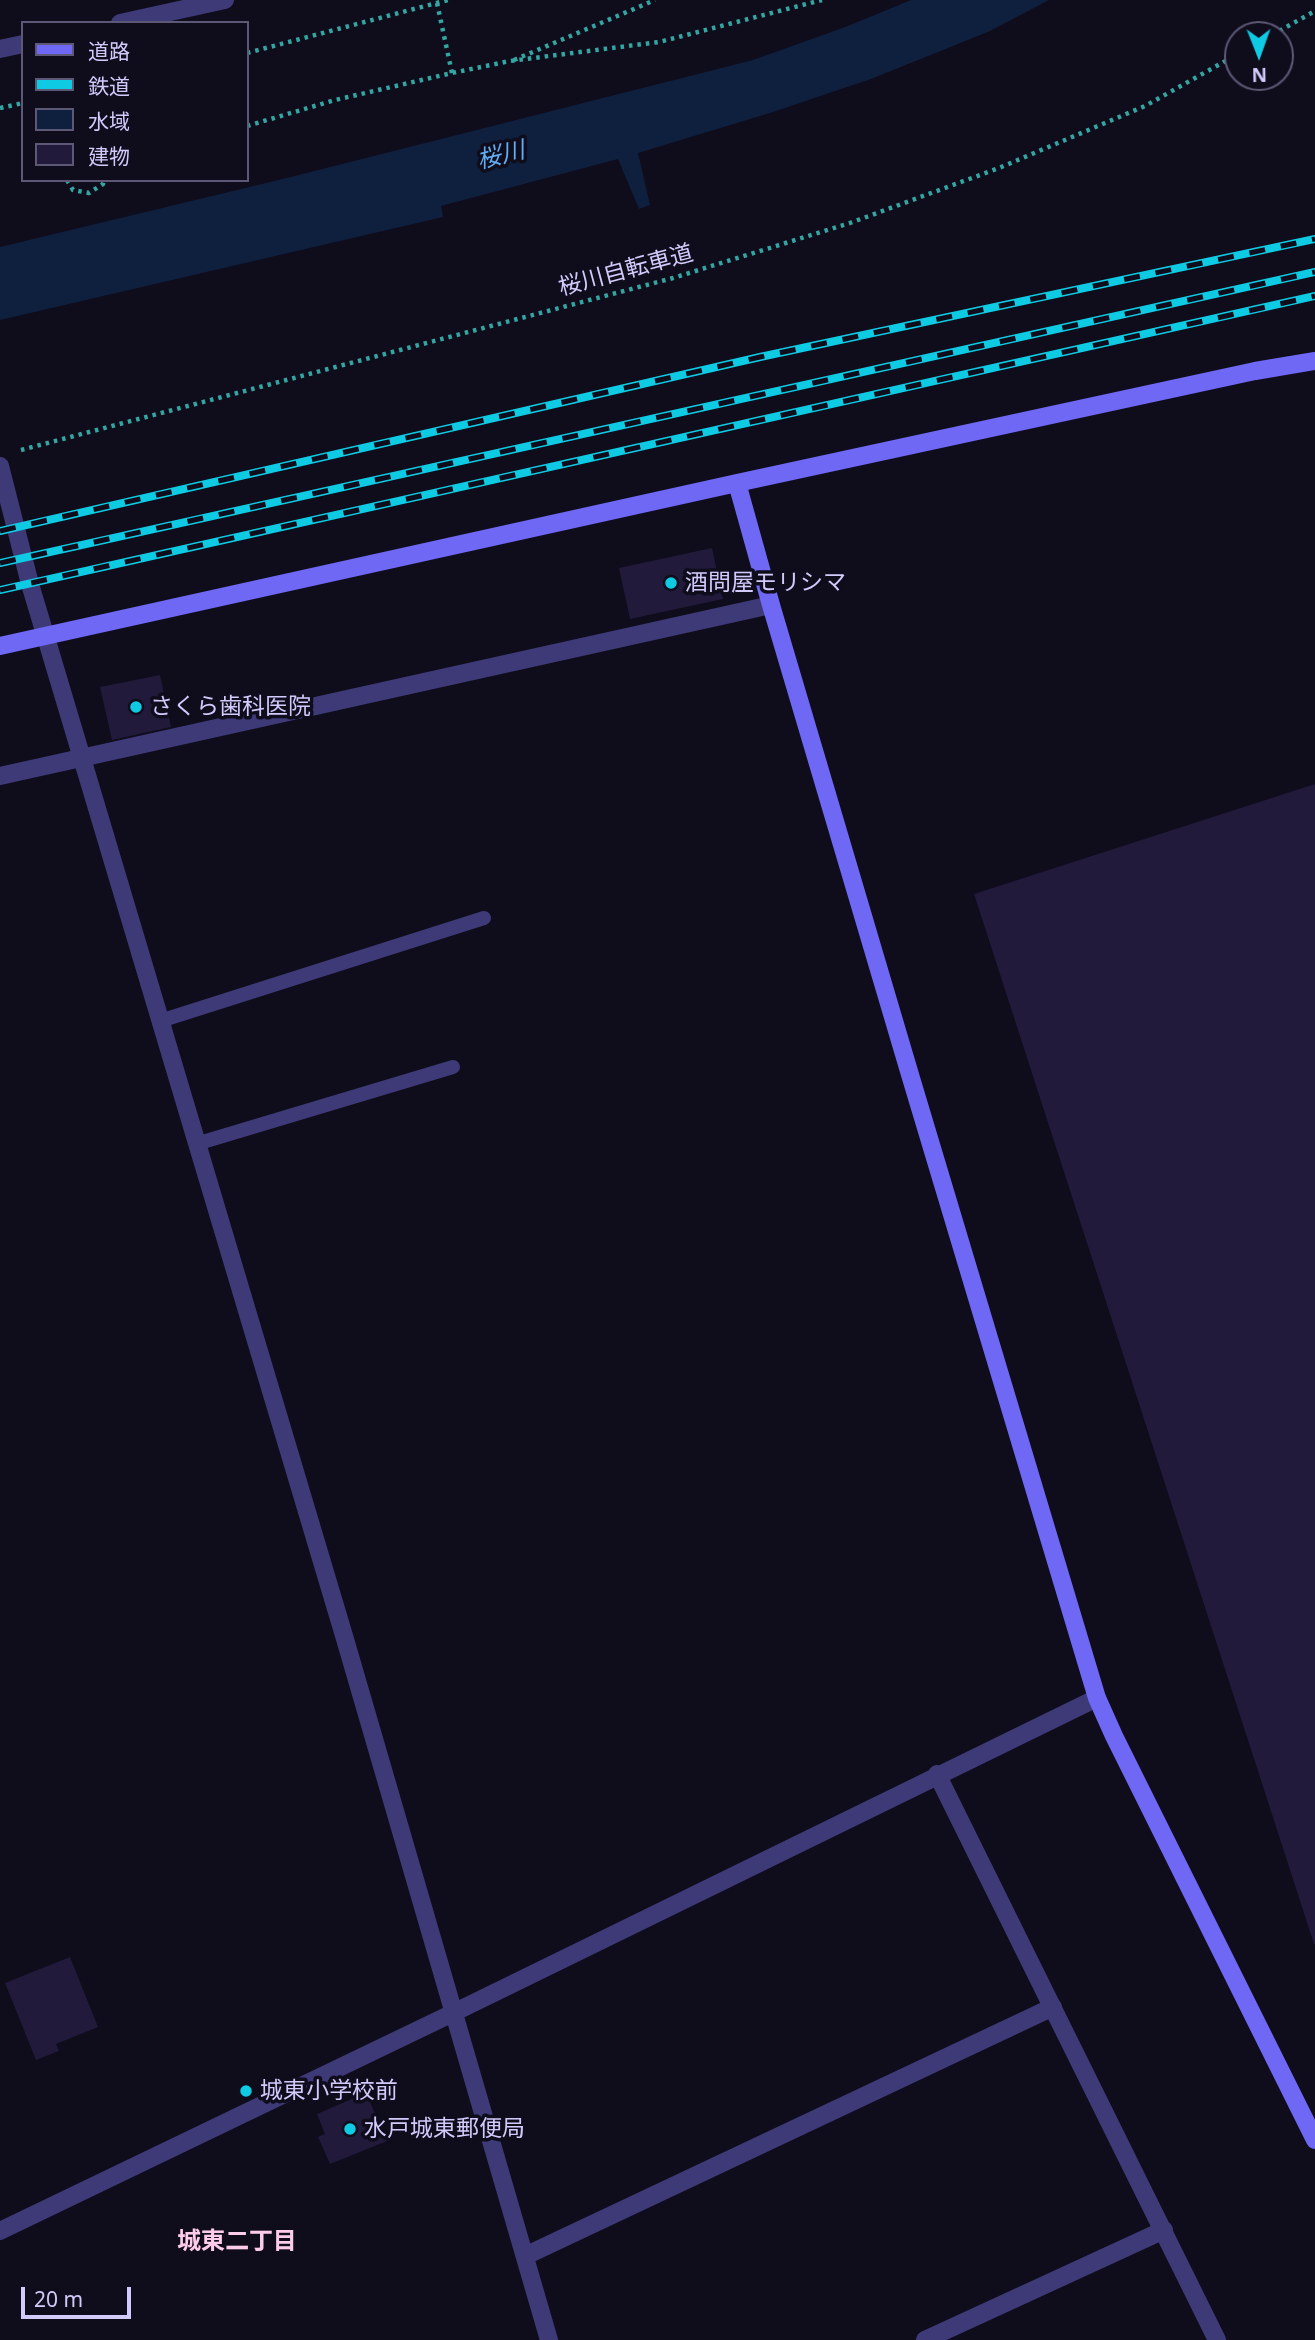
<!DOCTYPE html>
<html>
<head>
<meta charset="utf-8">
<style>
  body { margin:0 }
  #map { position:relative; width:1315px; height:2340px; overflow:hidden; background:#0f0c1c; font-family:"Noto Sans","Noto Sans JP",sans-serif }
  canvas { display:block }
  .legend { position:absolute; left:21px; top:21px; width:228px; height:161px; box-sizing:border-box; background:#0f0c1c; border:2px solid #5d5875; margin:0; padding:9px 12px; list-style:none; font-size:21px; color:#d1cafb }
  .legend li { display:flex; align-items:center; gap:14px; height:35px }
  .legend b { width:35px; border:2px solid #5d5875 }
  .north { position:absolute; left:1224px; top:21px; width:70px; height:70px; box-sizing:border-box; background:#0f0c1c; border:2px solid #5d5875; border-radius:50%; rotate:179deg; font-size:19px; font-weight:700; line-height:28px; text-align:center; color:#d1cafb }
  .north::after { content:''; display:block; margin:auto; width:24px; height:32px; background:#0fcae3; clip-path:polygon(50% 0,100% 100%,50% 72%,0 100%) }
  .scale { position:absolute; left:21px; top:2287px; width:110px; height:32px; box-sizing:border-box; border:4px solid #d1cafb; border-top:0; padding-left:9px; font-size:21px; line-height:24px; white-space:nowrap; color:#d1cafb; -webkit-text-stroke:5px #0f0c1c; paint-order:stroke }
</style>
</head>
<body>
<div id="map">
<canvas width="1315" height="2340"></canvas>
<ul class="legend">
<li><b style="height:9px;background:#6e68f5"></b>道路</li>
<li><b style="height:9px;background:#0fcae3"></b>鉄道</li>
<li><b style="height:19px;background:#0e203e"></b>水域</li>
<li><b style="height:19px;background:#211a3b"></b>建物</li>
</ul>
<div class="north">N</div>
<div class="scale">20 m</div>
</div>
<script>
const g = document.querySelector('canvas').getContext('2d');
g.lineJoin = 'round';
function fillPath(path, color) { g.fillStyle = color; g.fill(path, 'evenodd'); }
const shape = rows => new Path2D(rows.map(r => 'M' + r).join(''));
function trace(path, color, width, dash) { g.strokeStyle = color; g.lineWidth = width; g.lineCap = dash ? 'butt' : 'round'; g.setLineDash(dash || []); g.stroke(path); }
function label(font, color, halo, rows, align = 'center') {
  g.font = font + ' "Noto Sans","Noto Sans JP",sans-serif'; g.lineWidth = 7; g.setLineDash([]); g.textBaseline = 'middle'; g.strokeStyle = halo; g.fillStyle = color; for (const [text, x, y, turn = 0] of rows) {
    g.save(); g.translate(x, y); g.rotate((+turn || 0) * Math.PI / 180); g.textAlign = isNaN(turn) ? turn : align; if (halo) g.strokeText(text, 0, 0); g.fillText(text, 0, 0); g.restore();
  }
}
const water = shape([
  [911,0,1049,0,990,31,871,79,770,113,638,153,650,205,639,209,618,159,441,206,443,217,0,320,0,247,291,177,753,60,848,26]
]);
const building = shape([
  [712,548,723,599,630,619,619,568],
  [160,675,171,727,112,740,100,687],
  [1315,784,1315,1944,1314,1944,974,894],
  [70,1957,98,2027,56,2044,59,2051,36,2060,5,1983],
  [366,2093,387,2141,330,2164,318,2137,325,2134,317,2114]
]);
const path = shape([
  [437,3,452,73],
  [1272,35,1315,11],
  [247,53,448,0],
  [514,60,655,0],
  [0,108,23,103],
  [247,126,335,100,452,73,510,61,659,42,822,0],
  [67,180,73,190,89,193,103,184,104,180],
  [21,450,673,278,850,223,999,168,1145,106,1238,54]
]);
const lane = shape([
  [160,1021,484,918],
  [196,1144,453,1067]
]);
const street = shape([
  [120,23,225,0],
  [0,49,23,44],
  [0,466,30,584,345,1639,549,2340],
  [0,776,771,605],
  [937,1774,1217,2340],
  [0,2231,453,2013,1097,1698],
  [525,2256,1053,2007],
  [925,2340,1164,2230]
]);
const secondary = shape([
  [737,483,771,605,911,1078,1097,1698,1114,1736,1315,2140],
  [0,646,737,483,1255,371,1315,361]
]);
const rail = shape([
  [0,531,760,357,1315,239],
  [0,563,1315,272],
  [0,590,1315,296]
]);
const markers = [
  [671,583,7,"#0fcae3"],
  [136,707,7,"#0fcae3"],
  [246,2091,7,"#0fcae3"],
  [350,2129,7,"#0fcae3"]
];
const streetNames = [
  ["桜川自転車道",626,271,-15]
];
const poiNames = [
  ["酒問屋モリシマ",685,583],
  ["さくら歯科医院",150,707],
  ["城東小学校前",260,2091],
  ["水戸城東郵便局",364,2129]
];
const waterNames = [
  ["桜川",501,156,-14]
];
const neighbourhoodNames = [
  ["城東二丁目",237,2242]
];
fillPath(water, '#0e203e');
fillPath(building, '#211a3b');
trace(path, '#34a6a1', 4.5, [3.5, 5]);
trace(lane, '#3e3a78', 14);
trace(street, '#3e3a78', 18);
trace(secondary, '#6e68f5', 18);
trace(rail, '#0fcae3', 8);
trace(rail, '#0f0c1c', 5, [16]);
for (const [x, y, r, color] of markers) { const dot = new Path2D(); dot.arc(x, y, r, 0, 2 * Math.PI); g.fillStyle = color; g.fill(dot); trace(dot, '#0f0c1c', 2.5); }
label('23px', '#d1cafb', '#0f0c1c', streetNames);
label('23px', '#d1cafb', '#0f0c1c', poiNames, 'left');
label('italic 24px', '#60adf4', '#0f0c1c', waterNames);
label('bold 24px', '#fcccea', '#0f0c1c', neighbourhoodNames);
</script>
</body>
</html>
